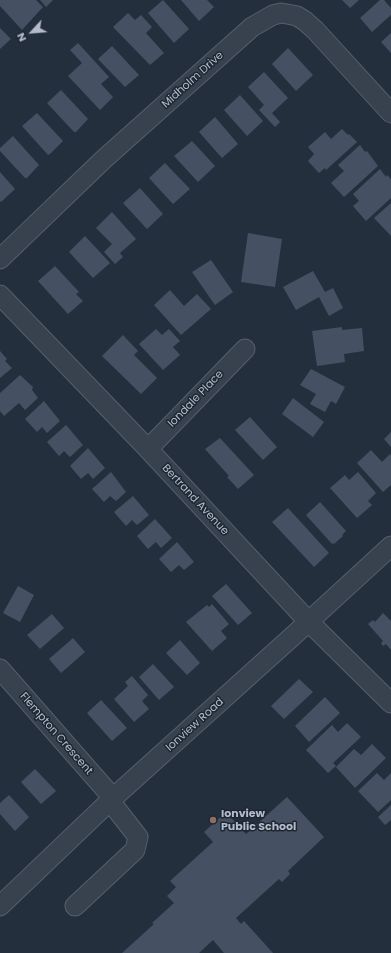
<!DOCTYPE html>
<html>
<head>
<meta charset="utf-8">
<style>
  body { margin:0 }
  #map { position:relative; width:391px; height:953px; overflow:hidden; background:#242f3e; font-family:Poppins,sans-serif }
  canvas { display:block }
  .north { position:absolute; left:12px; top:12px; width:40px; height:40px; -webkit-text-stroke:3px #1d2633; paint-order:stroke; rotate:244deg; font-size:11px; font-weight:700; line-height:16px; text-align:center; color:#b4bcc9 }
  .north::after { content:''; display:block; margin:auto; width:14px; height:18px; background:#b4bcc9; clip-path:polygon(50% 0,100% 100%,50% 72%,0 100%) }
</style>
</head>
<body>
<div id="map">
<canvas width="391" height="953"></canvas>
<div class="north">N</div>
</div>
<script>
const g = document.querySelector('canvas').getContext('2d');
g.lineJoin = 'round';
function fillPath(path, color) { g.fillStyle = color; g.fill(path, 'evenodd'); }
const shape = rows => new Path2D(rows.map(r => 'M' + r).join(''));
function trace(path, color, width, dash) { g.strokeStyle = color; g.lineWidth = width; g.lineCap = dash ? 'butt' : 'round'; g.setLineDash(dash || []); g.stroke(path); }
function label(font, color, halo, rows, align = 'center') {
  g.font = font + ' Poppins,sans-serif'; g.lineWidth = 3; g.setLineDash([]); g.textBaseline = 'middle'; g.strokeStyle = halo; g.fillStyle = color; for (const [text, x, y, turn = 0] of rows) {
    g.save(); g.translate(x, y); g.rotate((+turn || 0) * Math.PI / 180); g.textAlign = isNaN(turn) ? turn : align; if (halo) g.strokeText(text, 0, 0); g.fillText(text, 0, 0); g.restore();
  }
}
const building = shape([
  [0,0,36,0,43,7,22,30,0,6],
  [40,0,53,0,46,7],
  [163,0,189,29,174,43,148,13],
  [181,0,207,0,214,7,199,21],
  [342,0,359,0,350,8],
  [380,0,384,0,391,8,391,15,372,32,360,18],
  [128,13,135,20,141,15,152,27,146,33,164,53,150,65,113,27],
  [0,28,11,39,0,49],
  [391,33,391,53,381,42],
  [78,43,109,77,101,84,113,97,100,110,68,76,82,63,70,50],
  [112,46,139,75,125,87,98,59],
  [288,48,313,75,296,91,272,64],
  [264,72,288,98,272,113,280,122,275,127,259,110,264,105,248,87],
  [61,90,88,119,76,132,74,132,47,103],
  [240,95,263,121,247,136,224,110],
  [37,113,63,141,50,154,48,155,22,126],
  [215,117,238,144,222,158,199,132],
  [342,129,348,135,349,134,357,142,326,170,325,168,319,173,308,161,314,154,308,147,325,132,331,139],
  [13,136,39,165,27,178,25,178,0,151,0,148],
  [192,141,215,166,198,182,174,156],
  [360,145,365,152,367,151,378,166,344,197,331,183,344,171,338,165],
  [165,163,190,189,173,204,149,178],
  [380,169,386,177,387,175,391,179,391,198,366,221,353,206,359,201,353,194],
  [0,172,15,189,1,202,0,201],
  [140,188,163,214,147,229,123,203],
  [391,203,391,236,374,218],
  [112,212,136,239,120,253,123,257,115,264,104,252,112,244,96,228],
  [248,233,282,239,275,287,241,282],
  [85,236,110,263,93,278,69,252],
  [211,260,233,292,215,305,192,272],
  [55,266,79,292,76,294,83,301,68,314,38,281],
  [313,271,325,292,333,288,343,308,329,316,319,297,296,310,283,287],
  [170,290,184,306,197,294,211,309,181,335,154,305],
  [342,327,342,330,362,328,364,351,344,354,345,362,317,366,312,331],
  [156,329,162,335,169,329,180,341,173,347,180,355,163,370,139,344],
  [123,335,138,351,134,355,157,378,141,394,102,356],
  [0,351,7,359,5,361,12,368,0,378],
  [311,369,345,387,336,404,331,401,325,412,310,404,316,394,300,385],
  [20,375,33,387,32,390,38,398,25,410,19,403,4,416,0,411,0,393],
  [293,398,324,422,313,437,282,414],
  [44,401,60,421,47,433,42,427,37,432,25,419],
  [250,417,277,447,263,460,235,430],
  [66,425,83,445,70,457,64,451,59,456,47,442],
  [391,432,391,447,384,439],
  [220,438,254,475,238,489,227,477,229,476,205,449],
  [88,448,105,468,93,479,88,473,81,479,70,466],
  [371,450,382,462,390,454,391,456,391,485,383,492,357,463],
  [111,472,126,492,116,501,110,496,104,502,92,489],
  [358,472,376,493,368,501,372,505,357,518,330,488,345,475,349,480],
  [133,496,149,515,137,525,132,520,126,526,114,512],
  [320,502,346,531,342,535,343,536,334,544,333,543,332,544,306,515],
  [288,508,329,553,314,567,272,522],
  [155,519,172,538,161,548,156,542,148,549,137,536],
  [177,542,194,562,184,570,179,565,171,572,159,559],
  [226,584,252,613,238,625,212,596],
  [18,586,34,595,20,622,3,613],
  [212,604,229,624,221,631,227,638,212,651,186,622,207,605,209,607],
  [383,613,391,621,391,650,386,644,383,646,381,643,383,641,368,624,373,620,375,622],
  [52,614,64,628,40,649,27,635],
  [73,638,85,652,61,673,49,659],
  [180,640,200,663,187,675,166,653],
  [153,664,174,687,159,700,139,677],
  [132,676,148,695,142,701,149,709,134,722,114,699,128,686,125,682],
  [299,679,313,692,284,719,271,706],
  [325,697,340,713,309,742,295,726],
  [101,700,127,728,112,741,87,713],
  [347,723,361,737,333,763,336,766,328,773,306,750,332,725,338,732],
  [372,744,386,758,355,788,336,767,354,749,361,755],
  [35,769,56,791,41,804,21,782],
  [377,773,384,780,391,773,391,800,378,812,358,791],
  [9,795,29,817,15,831,0,814,0,803],
  [287,797,324,837,288,871,290,874,282,882,279,879,236,918,241,924,244,921,273,953,224,953,213,940,199,953,122,953,154,924,152,923,174,903,167,896,176,887,170,881,213,842,204,832,226,812,246,834],
  [391,805,391,820,385,825,378,817]
]);
const minor = shape([
  [0,259,104,159,252,27,273,15,281,13,287,14,297,16,305,21,315,30,391,113],
  [0,295,148,449,309,622,391,703],
  [148,449,245,349],
  [0,669,113,798],
  [0,906,113,798,294,635,391,546],
  [75,906,135,850,138,837,110,801]
]);
const markers = [
  [213,820,4,"#8d6e63"]
];
const streetNames = [
  ["Midholm Drive",193,80,-42],
  ["Iondale Place",196,399,-46],
  ["Bertrand Avenue",195,500,47],
  ["Ionview Road",195,725,-42],
  ["Flempton Crescent",56,734,49]
];
const poiNames = [
  ["Ionview",221,814],
  ["Public School",221,827]
];
fillPath(building, '#455162');
trace(minor, '#565f6c', 21);
trace(minor, '#38414e', 19);
for (const [x, y, r, color] of markers) { const dot = new Path2D(); dot.arc(x, y, r, 0, 2 * Math.PI); g.fillStyle = color; g.fill(dot); trace(dot, '#1d2633', 1.5); }
label('11px', '#b4bcc9', '#1d2633', streetNames);
label('bold 11px', '#b4bcc9', '#1d2633', poiNames, 'left');
</script>
</body>
</html>
